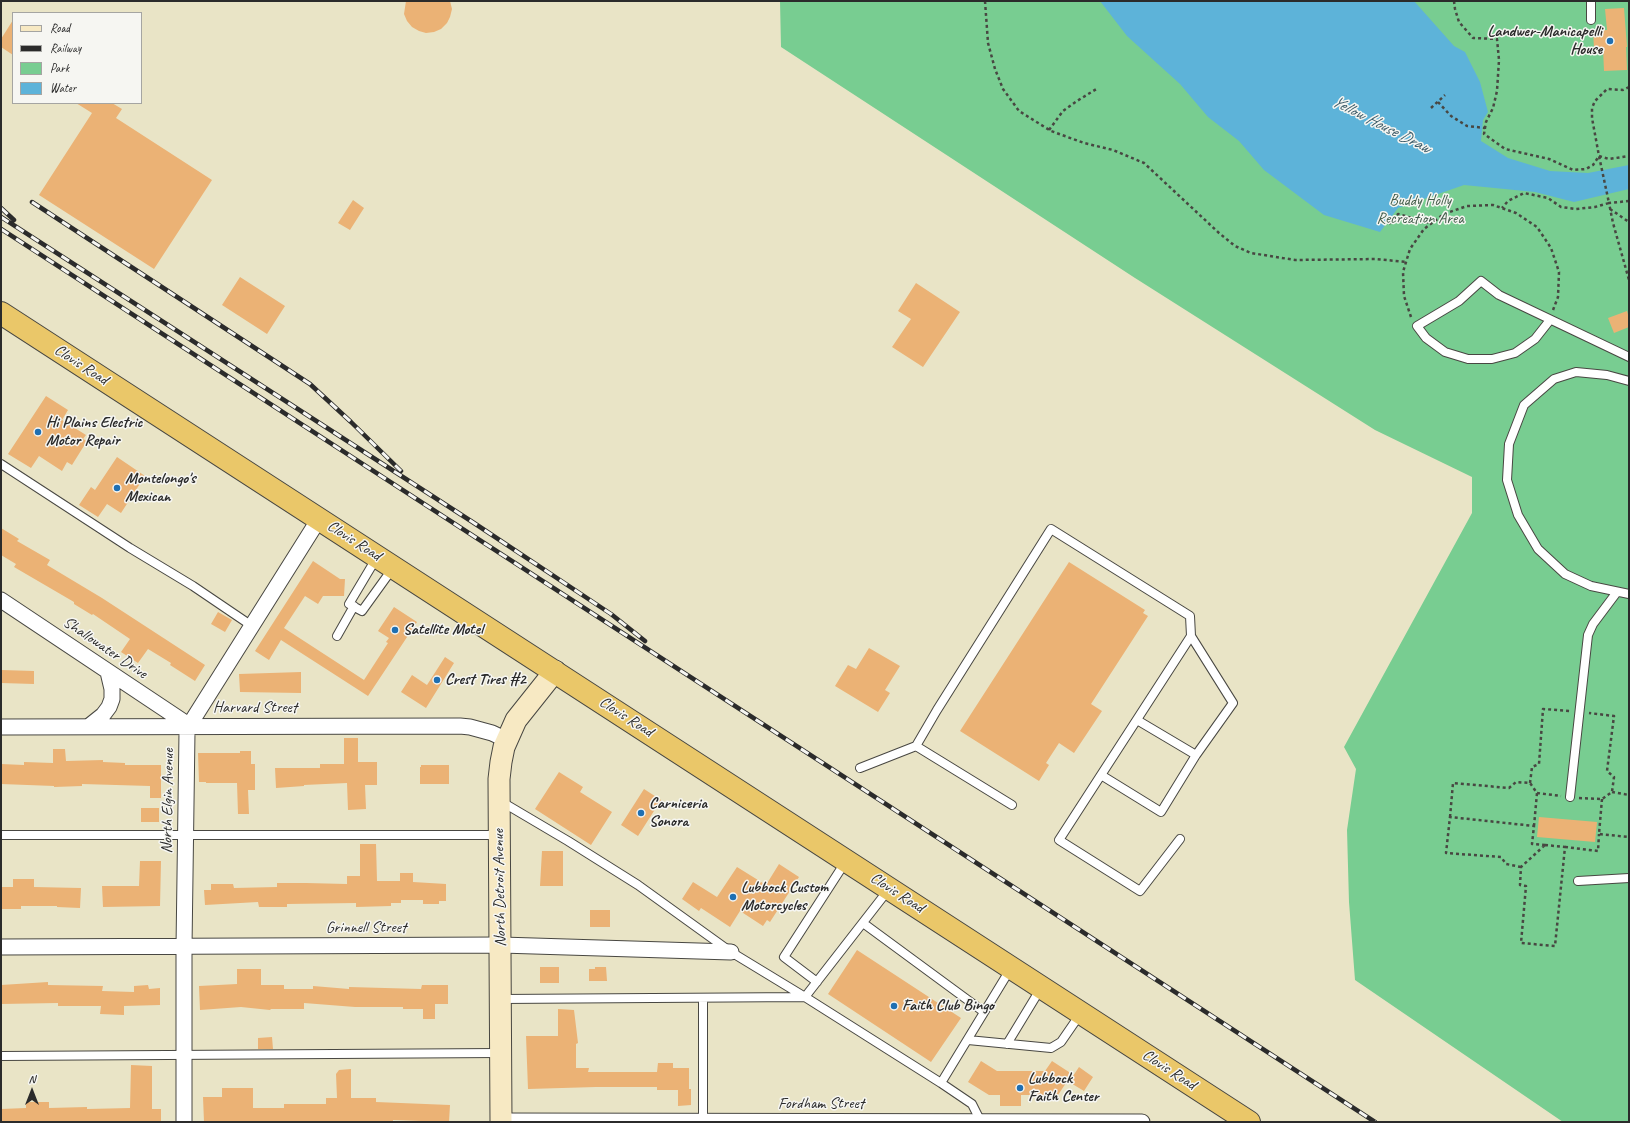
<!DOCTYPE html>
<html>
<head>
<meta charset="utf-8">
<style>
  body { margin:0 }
  #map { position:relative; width:1630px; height:1123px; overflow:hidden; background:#e9e4c6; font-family:Caveat,sans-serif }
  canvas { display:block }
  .frame { position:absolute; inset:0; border:2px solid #2b2b2b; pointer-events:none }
  .legend { position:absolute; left:12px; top:12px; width:130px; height:92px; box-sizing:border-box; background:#f6f6f2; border:1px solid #a5a5a2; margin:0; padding:5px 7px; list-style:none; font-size:12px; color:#2b2b2b }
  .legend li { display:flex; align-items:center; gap:8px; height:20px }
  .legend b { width:20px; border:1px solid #a5a5a2 }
  .north { position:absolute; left:12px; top:1071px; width:40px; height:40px; -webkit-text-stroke:3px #f6f6f2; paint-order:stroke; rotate:0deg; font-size:11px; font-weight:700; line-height:16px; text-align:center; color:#2b2b2b }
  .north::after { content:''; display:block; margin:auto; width:14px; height:18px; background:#2b2b2b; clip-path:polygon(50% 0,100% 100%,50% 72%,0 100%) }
</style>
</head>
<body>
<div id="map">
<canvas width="1630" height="1123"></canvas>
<div class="frame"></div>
<ul class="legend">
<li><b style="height:5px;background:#f7e9c3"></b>Road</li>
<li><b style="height:5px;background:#2b2b2b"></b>Railway</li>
<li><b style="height:11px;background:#78cd91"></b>Park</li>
<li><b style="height:11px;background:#5db3d9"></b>Water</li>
</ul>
<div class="north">N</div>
</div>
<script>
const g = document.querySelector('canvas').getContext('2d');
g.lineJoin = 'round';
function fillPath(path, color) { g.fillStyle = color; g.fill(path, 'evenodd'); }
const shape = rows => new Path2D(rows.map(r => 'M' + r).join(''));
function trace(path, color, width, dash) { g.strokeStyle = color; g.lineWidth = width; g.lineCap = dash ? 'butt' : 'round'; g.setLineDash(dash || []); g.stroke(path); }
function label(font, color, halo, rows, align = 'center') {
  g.font = font + ' Caveat,sans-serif'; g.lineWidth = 3; g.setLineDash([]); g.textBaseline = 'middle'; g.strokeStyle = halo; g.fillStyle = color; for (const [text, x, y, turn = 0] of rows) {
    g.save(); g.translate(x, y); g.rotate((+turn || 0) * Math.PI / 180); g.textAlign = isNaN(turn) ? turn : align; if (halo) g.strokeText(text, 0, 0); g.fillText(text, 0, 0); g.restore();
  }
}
const green = shape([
  [780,1,1629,1,1629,1122,1563,1122,1355,980,1349,902,1347,830,1356,769,1344,747,1472,513,1472,477,1375,430,1135,278,781,47]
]);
const water = shape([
  [1100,1,1414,1,1454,46,1465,52,1480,82,1488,112,1483,120,1481,141,1508,158,1550,171,1588,173,1629,165,1629,189,1574,202,1535,192,1464,185,1398,208,1380,232,1324,215,1264,170,1239,141,1208,117,1180,84,1127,36]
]);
const building = shape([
  [406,1,450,1,452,9,450,17,447,23,441,29,434,32,426,33,419,31,412,27,407,21,404,14],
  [1624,8,1627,47,1626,47,1627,70,1604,71,1603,48,1594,48,1593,31,1607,30,1605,9],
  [13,20,13,55,1,47,1,39],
  [76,103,112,103,122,109,116,118,212,180,154,269,39,195,92,113],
  [353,200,364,208,350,230,338,223],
  [240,277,285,306,267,334,222,305],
  [916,283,960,312,923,367,892,347,911,319,898,311],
  [1627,311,1629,318,1629,327,1614,333,1608,318],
  [46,396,68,410,62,420,86,435,83,439,87,441,72,465,67,462,62,471,39,456,31,468,8,454],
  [117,457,145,476,121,513,107,504,98,517,79,505,91,487,95,490],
  [1,528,19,539,17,541,50,560,47,565,102,598,205,665,195,681,170,665,171,663,148,649,138,663,121,652,130,639,93,614,92,615,74,604,74,602,14,567,16,564,1,555],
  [313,561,340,579,345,579,344,596,323,596,318,604,305,596,284,628,364,680,388,643,386,642,389,638,378,631,394,607,417,622,368,696,281,640,269,660,255,651],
  [1069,562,1145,610,1143,613,1148,616,1091,704,1102,711,1074,753,1059,743,1046,763,1049,765,1039,781,960,731],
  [218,612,232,620,225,632,211,624],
  [869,648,900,666,885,690,890,693,878,712,835,686,848,665,856,669],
  [445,657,454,663,426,708,401,692,412,675,427,685],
  [1,670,34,671,34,684,1,683],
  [301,672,301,693,240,692,239,674],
  [344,738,358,738,358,762,377,762,377,785,365,785,366,809,348,810,347,783,304,785,304,786,276,788,275,768,320,768,320,764,344,764],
  [53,749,65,749,66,761,103,760,103,762,125,763,125,765,161,765,161,798,150,798,150,786,82,784,82,786,54,787,54,786,1,784,1,764,24,765,24,762,53,763],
  [240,751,251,751,251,764,255,764,255,790,248,790,249,814,238,814,237,783,206,783,206,782,199,782,198,753,240,753],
  [421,765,449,765,449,784,420,784,420,767,421,767],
  [559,772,583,787,580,792,612,812,591,845,535,809],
  [644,789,661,800,638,836,621,825],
  [141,808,159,808,159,822,141,822],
  [1539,817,1597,822,1595,842,1537,837],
  [360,844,376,844,377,881,400,881,400,873,413,873,413,882,446,884,446,901,439,901,439,904,423,904,423,900,401,900,401,903,391,903,391,906,356,907,356,903,287,904,287,907,259,907,258,902,205,905,204,890,211,890,211,884,233,884,234,888,277,887,277,883,306,883,347,884,347,876,360,876],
  [542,851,563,851,563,886,540,886],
  [140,861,161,861,160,906,103,907,102,886,139,886],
  [779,864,799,877,770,922,767,920,763,926,740,911,730,927,701,908,699,911,682,899,693,882,717,897,737,867,766,885],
  [13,879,34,879,34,887,81,888,80,908,57,907,57,906,21,906,21,909,1,909,1,887,13,887],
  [590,910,610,910,610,927,590,927],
  [857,950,961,1018,931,1062,828,994],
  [540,967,559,967,559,983,540,983],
  [595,967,606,967,607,981,589,981,589,969,595,969],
  [237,969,261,969,261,985,284,985,284,989,313,989,313,986,349,989,349,987,421,989,422,985,448,985,448,1004,435,1004,435,1019,423,1019,423,1009,403,1009,403,1007,355,1007,304,1003,304,1009,271,1009,270,1010,241,1007,200,1010,199,986,237,984],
  [48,982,48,985,103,986,102,991,134,992,134,986,148,985,149,989,160,988,160,1005,124,1006,124,1015,100,1014,101,1006,58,1006,58,1003,1,1004,1,985],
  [558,1009,574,1010,578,1043,576,1044,576,1068,589,1068,588,1072,657,1072,658,1063,673,1063,673,1068,689,1068,689,1089,691,1089,691,1105,678,1106,678,1090,657,1090,657,1087,596,1087,528,1089,526,1036,558,1036],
  [272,1037,273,1049,258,1049,258,1038],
  [981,1061,997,1071,1045,1071,1052,1061,1072,1074,1058,1095,1021,1095,1021,1106,1000,1106,1000,1095,989,1095,968,1082],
  [131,1065,152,1066,152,1109,161,1109,161,1122,1,1122,1,1109,26,1108,26,1102,49,1102,49,1108,87,1107,87,1109,130,1108],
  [1079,1067,1093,1077,1084,1091,1069,1082],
  [351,1069,351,1098,376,1098,376,1102,450,1105,449,1122,393,1120,393,1122,204,1122,203,1097,222,1097,222,1088,253,1088,253,1108,284,1108,284,1104,326,1104,326,1098,337,1098,336,1074,339,1070]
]);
const path = shape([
  [985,1,988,43,995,69,1003,89,1019,111,1051,131,1084,143,1113,150,1144,163,1219,233,1235,246,1251,253,1295,260,1376,259,1406,262],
  [1454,1,1455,9,1459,22,1473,38,1497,39,1499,60,1497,91,1493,108,1486,122,1484,134,1505,149,1549,159,1573,170,1586,169,1593,165,1599,156,1609,203,1595,207,1576,209,1561,207,1548,198,1524,193,1508,201,1502,208],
  [1629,87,1623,90,1607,89,1595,101,1592,108,1592,118,1599,156,1609,159,1629,156],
  [1438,102,1451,116,1467,126,1485,128],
  [1431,108,1445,95],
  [1049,130,1063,111,1077,101,1098,88],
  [1629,201,1609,203,1613,223,1629,280],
  [1610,209,1629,222],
  [1389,224,1398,214,1430,223],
  [1411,317,1404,296,1403,272,1410,249,1424,229,1444,214,1467,206,1493,205,1516,213,1537,227,1551,248,1559,272,1558,297,1553,310],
  [1530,783,1532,767,1539,764,1543,709,1570,711],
  [1612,792,1629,795],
  [1537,793,1561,796],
  [1579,798,1602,799,1612,792,1614,777,1607,771,1614,716,1589,713],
  [1602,799,1599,834,1629,837],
  [1450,817,1453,783,1509,788,1516,782,1530,783,1537,793,1534,826],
  [1545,845,1565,847,1555,946,1521,943,1526,886,1520,885,1521,867,1545,845],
  [1565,847,1598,851,1599,834],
  [1521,867,1506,864,1501,857,1446,853,1450,817,1534,826,1532,844,1545,845]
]);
const lane = shape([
  [1591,20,1591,1],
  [1550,320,1535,339,1515,353,1492,359,1468,359,1445,352,1426,338,1417,326,1459,301,1481,281,1499,295,1629,357],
  [1629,381,1607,375,1576,372,1554,379,1524,405,1509,444,1507,480,1518,515,1538,549,1565,574,1591,586,1629,594],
  [1,464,130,548,193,586,252,626],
  [377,557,349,604,362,611,393,568],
  [337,636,354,606],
  [1137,720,1196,755],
  [916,746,937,710,1051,529,1190,616,1191,636,1233,703,1196,755,1161,812,1101,775,1191,636],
  [860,768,916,746,1012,805],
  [1101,775,1059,840,1140,891,1180,839],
  [1570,797,1588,635,1593,624,1617,592],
  [1,835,498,835],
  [1578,881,1629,878],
  [889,889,805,997,941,1083],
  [863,923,984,1012],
  [817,982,784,957,846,861],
  [703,998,703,1121],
  [501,999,805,997,731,952,638,885,568,841,502,802],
  [968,1040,1051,1048,1061,1042,1081,1013],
  [1007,1044,1041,988],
  [1,1056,500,1053],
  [981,1122,972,1104,941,1083,1011,968]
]);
const street = shape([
  [1,600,190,726],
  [1,727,460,726,470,727,492,733,507,740],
  [88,727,103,715,109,707,112,699,112,689,108,672],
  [1,947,501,945,731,952],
  [501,1121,1142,1122],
  [184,1122,184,947,187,732,192,721,319,519]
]);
const secondary = shape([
  [501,1122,499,779,501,762,504,747,516,720,555,671]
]);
const highway = shape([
  [1,313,1249,1122]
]);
const rail = shape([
  [32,202,310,384,351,422,401,471],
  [1,208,14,220],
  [1,217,474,523,611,614,645,641],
  [1,229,1375,1122]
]);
const markers = [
  [1610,41,4,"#1f6fb2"],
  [38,432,4,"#1f6fb2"],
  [117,488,4,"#1f6fb2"],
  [395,630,4,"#1f6fb2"],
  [437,680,4,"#1f6fb2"],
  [641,813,4,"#1f6fb2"],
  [733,897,4,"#1f6fb2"],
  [894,1006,4,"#1f6fb2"],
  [1020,1088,4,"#1f6fb2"]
];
const poiNames = [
  ["Landwer-Manicapelli",1602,32,"right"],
  ["House",1602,50,"right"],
  ["Hi Plains Electric",46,423],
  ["Motor Repair",46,441],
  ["Montelongo's",125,479],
  ["Mexican",125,497],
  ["Satellite Motel",403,630],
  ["Crest Tires #2",445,680],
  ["Carniceria",649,804],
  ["Sonora",649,822],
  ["Lubbock Custom",741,888],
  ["Motorcycles",741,906],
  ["Faith Club Bingo",902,1006],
  ["Lubbock",1028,1079],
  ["Faith Center",1028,1097]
];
const parkNames = [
  ["Buddy Holly",1420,201],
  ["Recreation Area",1420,219]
];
const streetNames = [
  ["Clovis Road",81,365,33],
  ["Clovis Road",354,541,33],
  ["Shallowater Drive",105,648,34],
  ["Harvard Street",255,708],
  ["Clovis Road",626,717,33],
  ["North Elgin Avenue",168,801,-89],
  ["North Detroit Avenue",500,888,-91],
  ["Clovis Road",897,893,33],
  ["Grinnell Street",366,928],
  ["Clovis Road",1169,1070,33],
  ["Fordham Street",821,1104]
];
const waterNames = [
  ["Yellow House Draw",1381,125,27]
];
fillPath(green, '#78cd91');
fillPath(water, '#5db3d9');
fillPath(building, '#ebb275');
trace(lane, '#484742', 10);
trace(street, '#484742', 17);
trace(secondary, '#484742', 23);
trace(highway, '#484742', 24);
trace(path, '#484742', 2.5, [3, 3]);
trace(lane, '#fff', 8);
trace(street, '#fff', 15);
trace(secondary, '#f7e9c3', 21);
trace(highway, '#eac769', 22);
trace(rail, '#2b2b2b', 4.5);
trace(rail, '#f6f6f2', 3, [9]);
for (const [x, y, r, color] of markers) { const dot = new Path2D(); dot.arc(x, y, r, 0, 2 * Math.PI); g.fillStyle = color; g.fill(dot); trace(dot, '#f6f6f2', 1.5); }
label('bold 16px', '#2b2b2b', '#f6f6f2', poiNames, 'left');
label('16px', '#425c4a', '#f6f6f2', parkNames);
label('16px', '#2b2b2b', '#f6f6f2', streetNames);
label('italic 17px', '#3c5b68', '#f6f6f2', waterNames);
</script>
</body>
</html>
